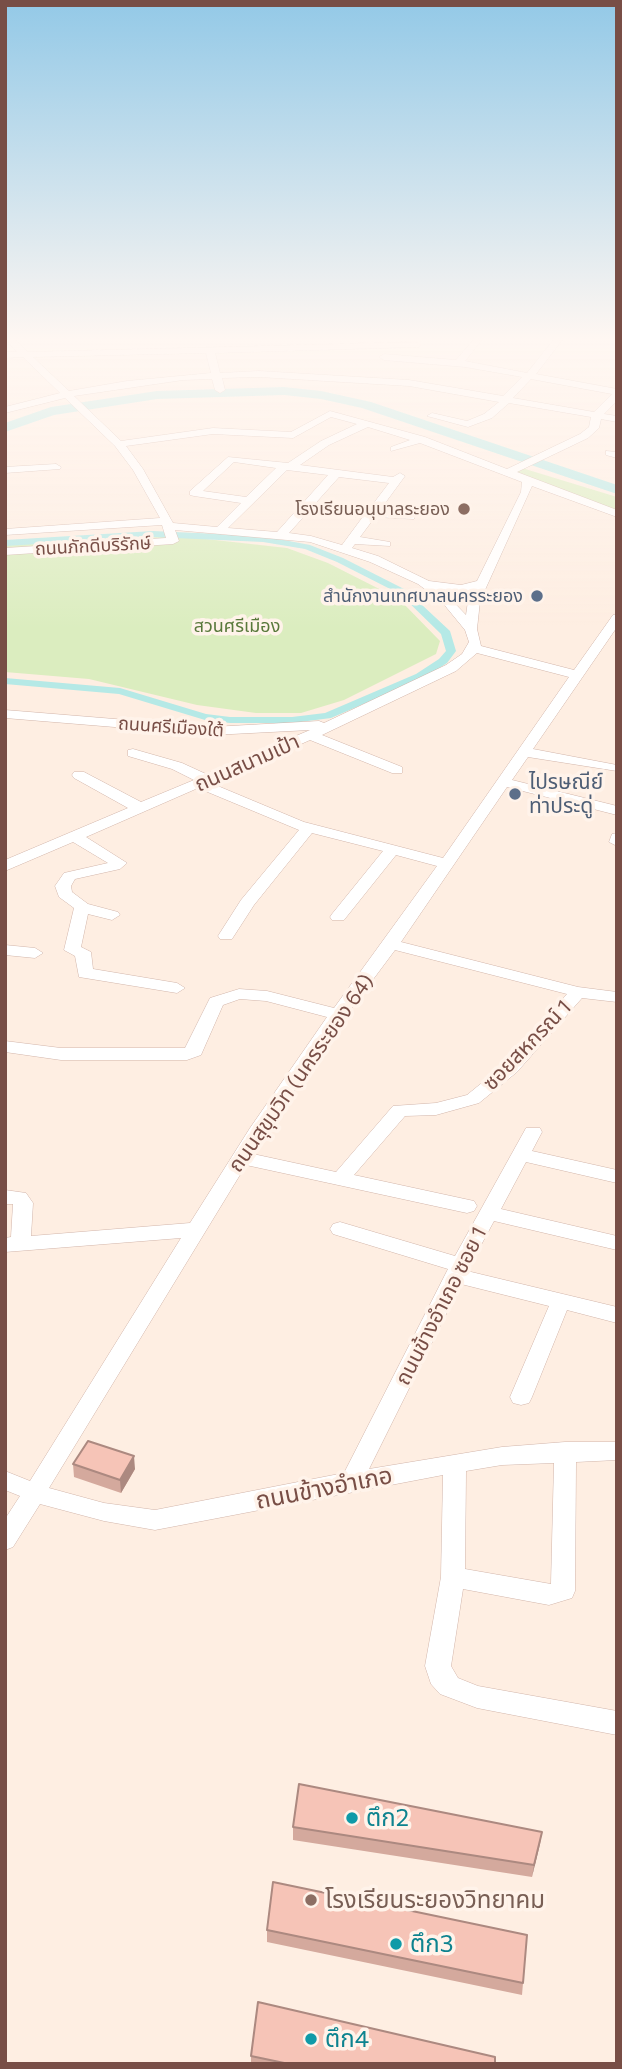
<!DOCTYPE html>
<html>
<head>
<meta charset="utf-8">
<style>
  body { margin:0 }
  #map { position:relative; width:622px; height:2069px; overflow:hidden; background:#feeee2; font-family:Commissioner,sans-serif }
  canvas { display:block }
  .frame { position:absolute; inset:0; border:7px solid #784e46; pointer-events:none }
</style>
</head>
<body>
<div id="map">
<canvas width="622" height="2069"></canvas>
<div class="frame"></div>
</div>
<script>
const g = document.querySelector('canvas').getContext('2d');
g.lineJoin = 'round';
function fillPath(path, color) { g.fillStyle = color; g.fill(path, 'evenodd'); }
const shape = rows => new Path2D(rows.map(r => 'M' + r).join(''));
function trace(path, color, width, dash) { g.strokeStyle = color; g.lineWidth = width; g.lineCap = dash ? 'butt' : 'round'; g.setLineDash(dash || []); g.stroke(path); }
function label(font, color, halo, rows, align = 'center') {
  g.font = font + ' Commissioner,"Noto Sans Thai",sans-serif'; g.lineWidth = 7; g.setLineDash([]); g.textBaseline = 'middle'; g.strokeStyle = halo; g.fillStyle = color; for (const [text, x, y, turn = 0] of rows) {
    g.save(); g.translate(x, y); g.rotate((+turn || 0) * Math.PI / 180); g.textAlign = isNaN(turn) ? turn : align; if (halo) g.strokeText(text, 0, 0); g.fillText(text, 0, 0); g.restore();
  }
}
const green = shape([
  [522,468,617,497,617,513,512,472],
  [161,537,197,538,287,548,328,563,399,599,440,641,436,654,344,700,301,713,256,713,197,705,89,679,5,672,5,545]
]);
const canal = shape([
  [153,531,263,536,310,545,343,558,406,590,450,631,456,651,447,663,424,678,331,718,292,723,230,723,205,720,119,694,5,684,5,678,120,688,206,714,230,717,292,717,325,713,416,674,439,659,446,651,441,634,400,594,337,562,305,549,263,542,153,537,5,546,5,540,153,531]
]);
const river = shape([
  [284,387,321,391,371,402,617,485,617,494,362,408,321,399,284,395,157,399,54,415,5,432,5,423,51,407,157,391,284,387]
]);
const minor = shape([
  [5,339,15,339,28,352,416,342,421,345,419,347,215,353,220,373,259,371,409,380,503,396,522,377,465,367,384,360,379,357,384,354,456,360,474,339,483,339,465,361,527,373,554,339,563,339,536,374,617,389,617,401,604,414,617,416,617,422,601,419,599,428,588,438,517,472,617,510,617,517,532,486,480,601,477,629,481,646,574,670,613,615,617,614,617,627,533,749,617,765,617,771,528,757,512,780,617,806,617,815,507,787,401,942,578,987,617,992,617,1002,582,998,517,1072,479,1103,436,1115,405,1116,354,1175,474,1201,477,1206,474,1211,467,1213,246,1165,49,1488,104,1503,155,1510,344,1473,448,1269,333,1234,330,1229,333,1224,340,1222,455,1256,526,1128,540,1128,542,1132,532,1151,617,1170,617,1183,526,1162,501,1209,617,1236,617,1250,494,1221,467,1271,617,1307,617,1323,567,1310,532,1397,529,1403,521,1405,513,1403,510,1397,549,1306,461,1284,369,1469,502,1447,565,1442,617,1442,617,1460,576,1462,575,1591,572,1598,549,1605,463,1589,451,1666,458,1678,478,1686,617,1711,617,1735,477,1708,440,1694,431,1684,425,1666,441,1577,443,1475,155,1530,104,1521,40,1504,13,1547,5,1550,5,1519,20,1496,5,1490,5,1471,30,1481,181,1238,5,1252,5,1238,11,1237,13,1204,5,1204,5,1190,26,1193,33,1203,31,1236,190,1223,250,1128,327,1017,266,1001,240,999,223,1005,201,1055,187,1060,61,1060,5,1052,5,1041,61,1048,185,1048,210,998,239,989,267,991,334,1008,437,866,396,855,344,920,332,920,330,917,332,914,383,851,312,833,254,905,232,939,220,939,218,936,241,900,299,830,198,788,86,837,127,863,120,869,75,879,71,886,72,892,88,904,118,912,120,915,112,920,88,914,81,947,91,952,93,969,177,983,185,988,177,993,79,977,75,956,64,950,74,908,59,897,55,886,64,873,108,863,73,842,5,871,5,860,128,808,74,778,72,775,74,772,84,772,141,802,194,780,172,769,128,756,128,750,133,749,182,763,206,774,310,730,212,735,5,718,5,710,212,727,319,721,324,723,446,665,462,654,469,642,465,630,442,602,418,584,370,562,310,542,175,530,179,541,173,544,5,555,5,548,166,538,162,525,5,535,5,529,160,518,133,470,115,446,65,398,5,413,5,407,60,393,23,357,5,358,5,352,17,352,5,339],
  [206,353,211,373,127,381,69,391,33,357,206,353],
  [259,377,409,386,499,402,484,414,467,421,432,413,427,416,468,427,492,418,509,403,591,417,589,427,580,434,507,469,425,437,330,411,291,432,213,428,121,441,74,396,183,380,212,379,215,390,220,393,225,390,222,378,259,377],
  [531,379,612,394,594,412,513,398,531,379],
  [331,417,357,424,321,441,288,463,228,457,190,491,190,495,194,496,241,503,217,527,173,523,143,469,126,446,213,434,293,438,331,417],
  [368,427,410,440,391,447,391,451,420,443,522,482,521,492,477,581,461,585,429,581,378,556,352,548,355,544,390,546,390,542,360,537,375,517,414,519,414,515,380,510,405,476,400,473,393,477,300,465,329,445,368,427],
  [234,462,276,468,246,497,203,491,234,462],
  [287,470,328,475,277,532,228,528,287,470],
  [339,477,389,483,367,512,313,506,339,477],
  [308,512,362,518,342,545,311,536,289,533,308,512],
  [441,589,461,593,473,590,468,601,466,615,441,589],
  [477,653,569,677,443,858,304,822,213,784,310,740,392,773,402,773,402,767,322,735,456,671,477,653],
  [395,950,567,994,505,1064,467,1095,436,1103,393,1106,336,1172,253,1154,325,1044,395,950],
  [554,1463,551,1584,465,1569,466,1471,502,1465,554,1463],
  [606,451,617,452,617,458,606,455,606,451],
  [56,464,61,467,60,469,5,473,5,467,56,464],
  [617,833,617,846,609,842,612,834,617,833],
  [5,945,35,948,43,953,35,958,5,955,5,945]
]);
const wall = shape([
  [73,1464,135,1469,121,1493,74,1477],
  [293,1827,542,1832,532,1877,293,1840],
  [267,1930,523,1983,522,1995,267,1942],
  [251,2056,495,2064,251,2064]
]);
const shadedWall = shape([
  [134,1456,135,1469,121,1493,120,1480],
  [542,1832,540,1844,532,1877,534,1865]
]);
const building = shape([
  [88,1441,134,1456,120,1480,73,1464,88,1441],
  [299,1784,542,1832,534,1865,293,1827,299,1784],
  [273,1882,527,1935,523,1983,267,1930,273,1882],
  [258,2002,495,2057,495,2064,289,2064,251,2056,258,2002]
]);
const markers = [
  [464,509,7,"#8d6e63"],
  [537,596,7,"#5c6f8a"],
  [515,794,7,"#5c6f8a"],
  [352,1818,7,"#0f9aa8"],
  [311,1900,7,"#8d6e63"],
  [396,1944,7,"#0f9aa8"],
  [311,2039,7,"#0f9aa8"]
];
const farEducationnames = [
  ["โรงเรียนอนุบาลระยอง",450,509]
];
const farStreetnames = [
  ["ถนนภักดีบริรักษ์",93,546,-3],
  ["ถนนศรีเมืองใต้",171,727,4]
];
const farServicenames = [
  ["สำนักงานเทศบาลนครระยอง",523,596]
];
const farParknames = [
  ["สวนศรีเมือง",237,626]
];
const streetNames = [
  ["ถนนสนามเป้า",247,763,-24],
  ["ซอยสหกรณ์ 1",527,1045,-46],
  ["ถนนสุขุมวิท (นครระยอง 64)",301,1073,-55],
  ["ถนนข้างอำเภอ ซอย 1",441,1306,-63]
];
const serviceNames = [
  ["ไปรษณีย์",529,782],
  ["ท่าประดู่",529,806]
];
const nearStreetnames = [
  ["ถนนข้างอำเภอ",324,1488,-11]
];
const nearCulturenames = [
  ["ตึก2",366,1818],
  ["ตึก3",410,1944],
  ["ตึก4",325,2039]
];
const nearEducationnames = [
  ["โรงเรียนระยองวิทยาคม",325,1900]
];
fillPath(green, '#dbedbf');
fillPath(canal, '#b5e9e6');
fillPath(river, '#b5e9e6');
trace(minor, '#d2b5aa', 1);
fillPath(minor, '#fff');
fillPath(wall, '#d4a99d');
fillPath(shadedWall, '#ac8980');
fillPath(building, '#f6c4b7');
trace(building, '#ac8980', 2);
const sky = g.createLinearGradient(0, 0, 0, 629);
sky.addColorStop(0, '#93c9e7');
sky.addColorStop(0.54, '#fff7f2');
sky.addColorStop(1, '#fff7f200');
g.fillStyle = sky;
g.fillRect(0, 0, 622, 629);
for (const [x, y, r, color] of markers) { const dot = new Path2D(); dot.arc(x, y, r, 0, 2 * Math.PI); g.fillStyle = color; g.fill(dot); trace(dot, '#fff3ea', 2.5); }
label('18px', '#785e54', '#fff3ea', farEducationnames, 'right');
label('18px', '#784e46', '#fff3ea', farStreetnames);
label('18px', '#4e5e75', '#fff3ea', farServicenames, 'right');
label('18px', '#59793b', '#fff3ea', farParknames);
label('21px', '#784e46', '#fff3ea', streetNames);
label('21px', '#4e5e75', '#fff3ea', serviceNames, 'left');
label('24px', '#784e46', '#fff3ea', nearStreetnames);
label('24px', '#0d838f', '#fff3ea', nearCulturenames, 'left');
label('24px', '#785e54', '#fff3ea', nearEducationnames, 'left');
</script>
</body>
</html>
